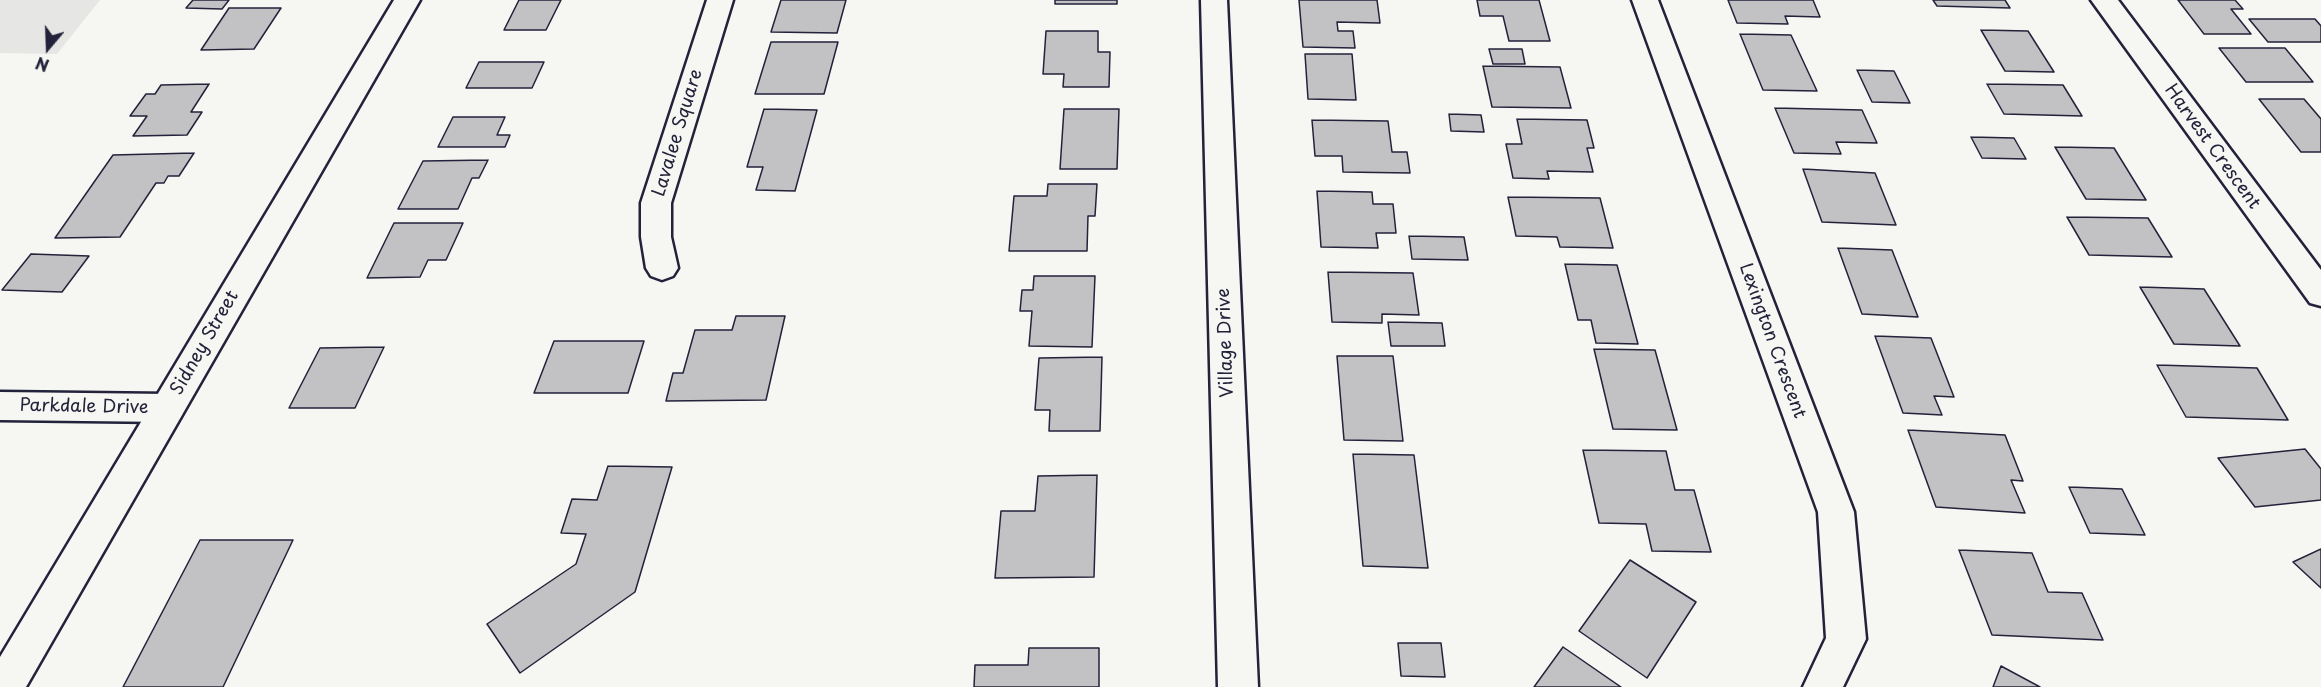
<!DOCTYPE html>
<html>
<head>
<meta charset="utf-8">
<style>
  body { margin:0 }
  #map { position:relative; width:2321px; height:687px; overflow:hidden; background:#f6f6f2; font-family:"Playpen Sans",sans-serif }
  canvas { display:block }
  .north { position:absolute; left:18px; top:18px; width:60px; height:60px; -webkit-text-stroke:4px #f6f6f2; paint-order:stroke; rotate:199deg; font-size:16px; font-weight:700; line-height:24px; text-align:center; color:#22223b }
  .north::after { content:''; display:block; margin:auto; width:21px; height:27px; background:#22223b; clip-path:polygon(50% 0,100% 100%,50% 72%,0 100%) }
</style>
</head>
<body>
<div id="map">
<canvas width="2321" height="687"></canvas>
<div class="north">N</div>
</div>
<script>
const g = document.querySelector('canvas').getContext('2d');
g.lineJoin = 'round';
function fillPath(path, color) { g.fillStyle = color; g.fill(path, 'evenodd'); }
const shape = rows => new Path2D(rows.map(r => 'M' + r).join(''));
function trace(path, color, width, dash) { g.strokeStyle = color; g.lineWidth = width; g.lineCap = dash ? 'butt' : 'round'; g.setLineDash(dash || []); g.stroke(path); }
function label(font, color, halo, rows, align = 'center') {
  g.font = font + ' "Playpen Sans",sans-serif'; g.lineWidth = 4.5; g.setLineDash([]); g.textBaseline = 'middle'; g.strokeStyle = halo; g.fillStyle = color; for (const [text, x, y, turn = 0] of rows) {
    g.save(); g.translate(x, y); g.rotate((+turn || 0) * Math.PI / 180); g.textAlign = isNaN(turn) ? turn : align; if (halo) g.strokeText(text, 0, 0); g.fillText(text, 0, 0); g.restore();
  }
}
const built = shape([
  [0,0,100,0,57,54,0,53]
]);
const building = shape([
  [193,0,229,0,222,9,186,8,193,0],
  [519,0,561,0,546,30,504,30,519,0],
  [781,0,846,0,837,33,771,32,781,0],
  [1055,0,1117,0,1117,4,1055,4,1055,0],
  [1299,0,1377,0,1380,23,1337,22,1338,31,1353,31,1355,48,1303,47,1299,0],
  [1477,0,1539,0,1550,41,1509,41,1503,16,1480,16,1477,0],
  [1728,0,1813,0,1820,17,1785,16,1788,24,1737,23,1728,0],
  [1933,0,2005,0,2010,8,1937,6,1933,0],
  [2178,0,2235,0,2243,9,2231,9,2251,34,2204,34,2178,0],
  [229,8,281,8,254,49,201,50,229,8],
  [2249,19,2315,19,2321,26,2321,42,2268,42,2249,19],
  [1981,30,2028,31,2054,72,2005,71,1981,30],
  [1046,31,1098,31,1098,52,1110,52,1109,87,1063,87,1064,74,1043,74,1046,31],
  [1740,34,1791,35,1817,91,1763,90,1740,34],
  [771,42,838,42,824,94,755,94,771,42],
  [2219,48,2285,48,2313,82,2246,82,2219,48],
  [1489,49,1522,49,1525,64,1493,64,1489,49],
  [1305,54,1352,54,1356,100,1308,99,1305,54],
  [479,62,544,62,532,88,466,88,479,62],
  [1483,66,1560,67,1571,108,1492,107,1483,66],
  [1857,70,1894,71,1910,103,1872,102,1857,70],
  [209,84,191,112,202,112,187,135,133,136,147,116,130,116,146,94,155,94,161,85,209,84],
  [1987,84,2063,85,2082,116,2004,114,1987,84],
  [2259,99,2304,99,2321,119,2321,152,2301,152,2259,99],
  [1775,108,1862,110,1877,143,1836,142,1841,154,1794,153,1775,108],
  [764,109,817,110,795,191,756,190,763,167,747,167,764,109],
  [1064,109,1119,109,1117,169,1060,169,1064,109],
  [1449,114,1481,115,1484,132,1451,131,1449,114],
  [453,117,505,117,497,135,510,135,505,147,438,147,453,117],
  [1517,119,1587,120,1594,148,1587,148,1593,172,1547,171,1549,179,1513,178,1506,144,1522,144,1517,119],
  [1312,120,1388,121,1392,152,1407,152,1410,173,1343,172,1342,156,1315,156,1312,120],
  [1971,137,2014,138,2026,159,1982,158,1971,137],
  [2055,147,2114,148,2146,200,2086,199,2055,147],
  [194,153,179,176,168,176,164,183,156,183,120,237,55,238,113,155,194,153],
  [488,160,479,178,472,178,458,209,398,209,423,161,488,160],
  [1803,169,1875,173,1896,225,1822,222,1803,169],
  [1048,184,1097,184,1095,216,1088,216,1087,251,1009,251,1014,196,1047,196,1048,184],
  [1317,191,1372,192,1373,204,1393,204,1396,233,1376,233,1378,248,1321,247,1317,191],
  [1508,197,1600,198,1613,248,1560,247,1557,237,1516,236,1508,197],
  [2067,217,2148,218,2172,257,2089,255,2067,217],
  [394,223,463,223,446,260,428,260,420,277,367,278,394,223],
  [1409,236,1464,237,1468,260,1412,259,1409,236],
  [1838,248,1892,250,1918,317,1862,314,1838,248],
  [31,254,89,256,62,292,2,290,31,254],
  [1565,264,1617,265,1638,344,1596,343,1591,320,1578,320,1565,264],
  [1328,272,1413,273,1419,315,1382,314,1382,323,1332,322,1328,272],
  [1034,276,1095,276,1092,347,1029,346,1032,311,1020,311,1022,290,1033,290,1034,276],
  [2140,287,2204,289,2240,346,2174,344,2140,287],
  [736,316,785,316,766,400,666,401,673,373,683,373,695,330,732,330,736,316],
  [1388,322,1442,323,1445,346,1391,346,1388,322],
  [1875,336,1931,338,1954,397,1934,396,1942,415,1903,413,1875,336],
  [554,341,644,341,628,393,534,393,554,341],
  [384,347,355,408,289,408,320,348,384,347],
  [1594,349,1655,350,1677,430,1613,429,1594,349],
  [1337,356,1393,356,1403,441,1344,440,1337,356],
  [1102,357,1100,431,1049,431,1050,410,1035,410,1039,358,1102,357],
  [2157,365,2257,368,2288,420,2186,417,2157,365],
  [1908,430,2005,435,2023,481,2011,480,2025,513,1936,507,1908,430],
  [2305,449,2321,469,2321,500,2255,507,2218,458,2305,449],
  [1583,450,1666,451,1675,490,1694,490,1711,552,1652,551,1646,524,1599,523,1583,450],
  [1353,454,1414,455,1428,568,1363,566,1353,454],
  [608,466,672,467,635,592,520,673,487,624,576,564,586,534,561,533,572,499,597,500,608,466],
  [1097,475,1094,577,995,578,1001,511,1035,511,1038,476,1097,475],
  [2069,487,2122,489,2145,535,2090,533,2069,487],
  [200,540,293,540,223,687,123,687,200,540],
  [2321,549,2321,588,2293,562,2321,549],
  [1959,550,2032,553,2048,592,2082,593,2103,640,1992,635,1959,550],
  [1630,560,1696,602,1647,678,1579,631,1630,560],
  [1398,643,1441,643,1445,677,1401,676,1398,643],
  [1563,647,1621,687,1534,687,1563,647],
  [1029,648,1099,648,1099,687,974,687,975,665,1028,665,1029,648],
  [2001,666,2040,687,1993,687,2001,666]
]);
const minor = shape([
  [707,0,733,0,671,203,671,237,678,268,673,276,662,280,651,276,646,268,641,237,641,203,707,0],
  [1201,0,1227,0,1258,687,1218,687,1201,0],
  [1632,0,1658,0,1854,512,1866,639,1843,687,1803,687,1826,638,1818,512,1632,0],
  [2091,0,2118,0,2321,270,2321,306,2310,303,2091,0],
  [0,392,168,394,180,398,185,408,180,418,168,422,0,420,0,392]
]);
const major = shape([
  [394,0,420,0,26,687,0,687,0,657,394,0]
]);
const streetNames = [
  ["Lavalee Square",678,133,-73],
  ["Harvest Crescent",2212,147,54],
  ["Lexington Crescent",1772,341,70],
  ["Sidney Street",205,343,-60],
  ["Village Drive",1226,343,-92],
  ["Parkdale Drive",84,407,1]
];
fillPath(built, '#e6e6e4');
fillPath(building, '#c2c2c4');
trace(building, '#22223b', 1.5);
trace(minor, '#22223b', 5);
trace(major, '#22223b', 5);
fillPath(minor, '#f6f6f2');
fillPath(major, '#f6f6f2');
label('18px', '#22223b', '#f6f6f2', streetNames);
</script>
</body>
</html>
